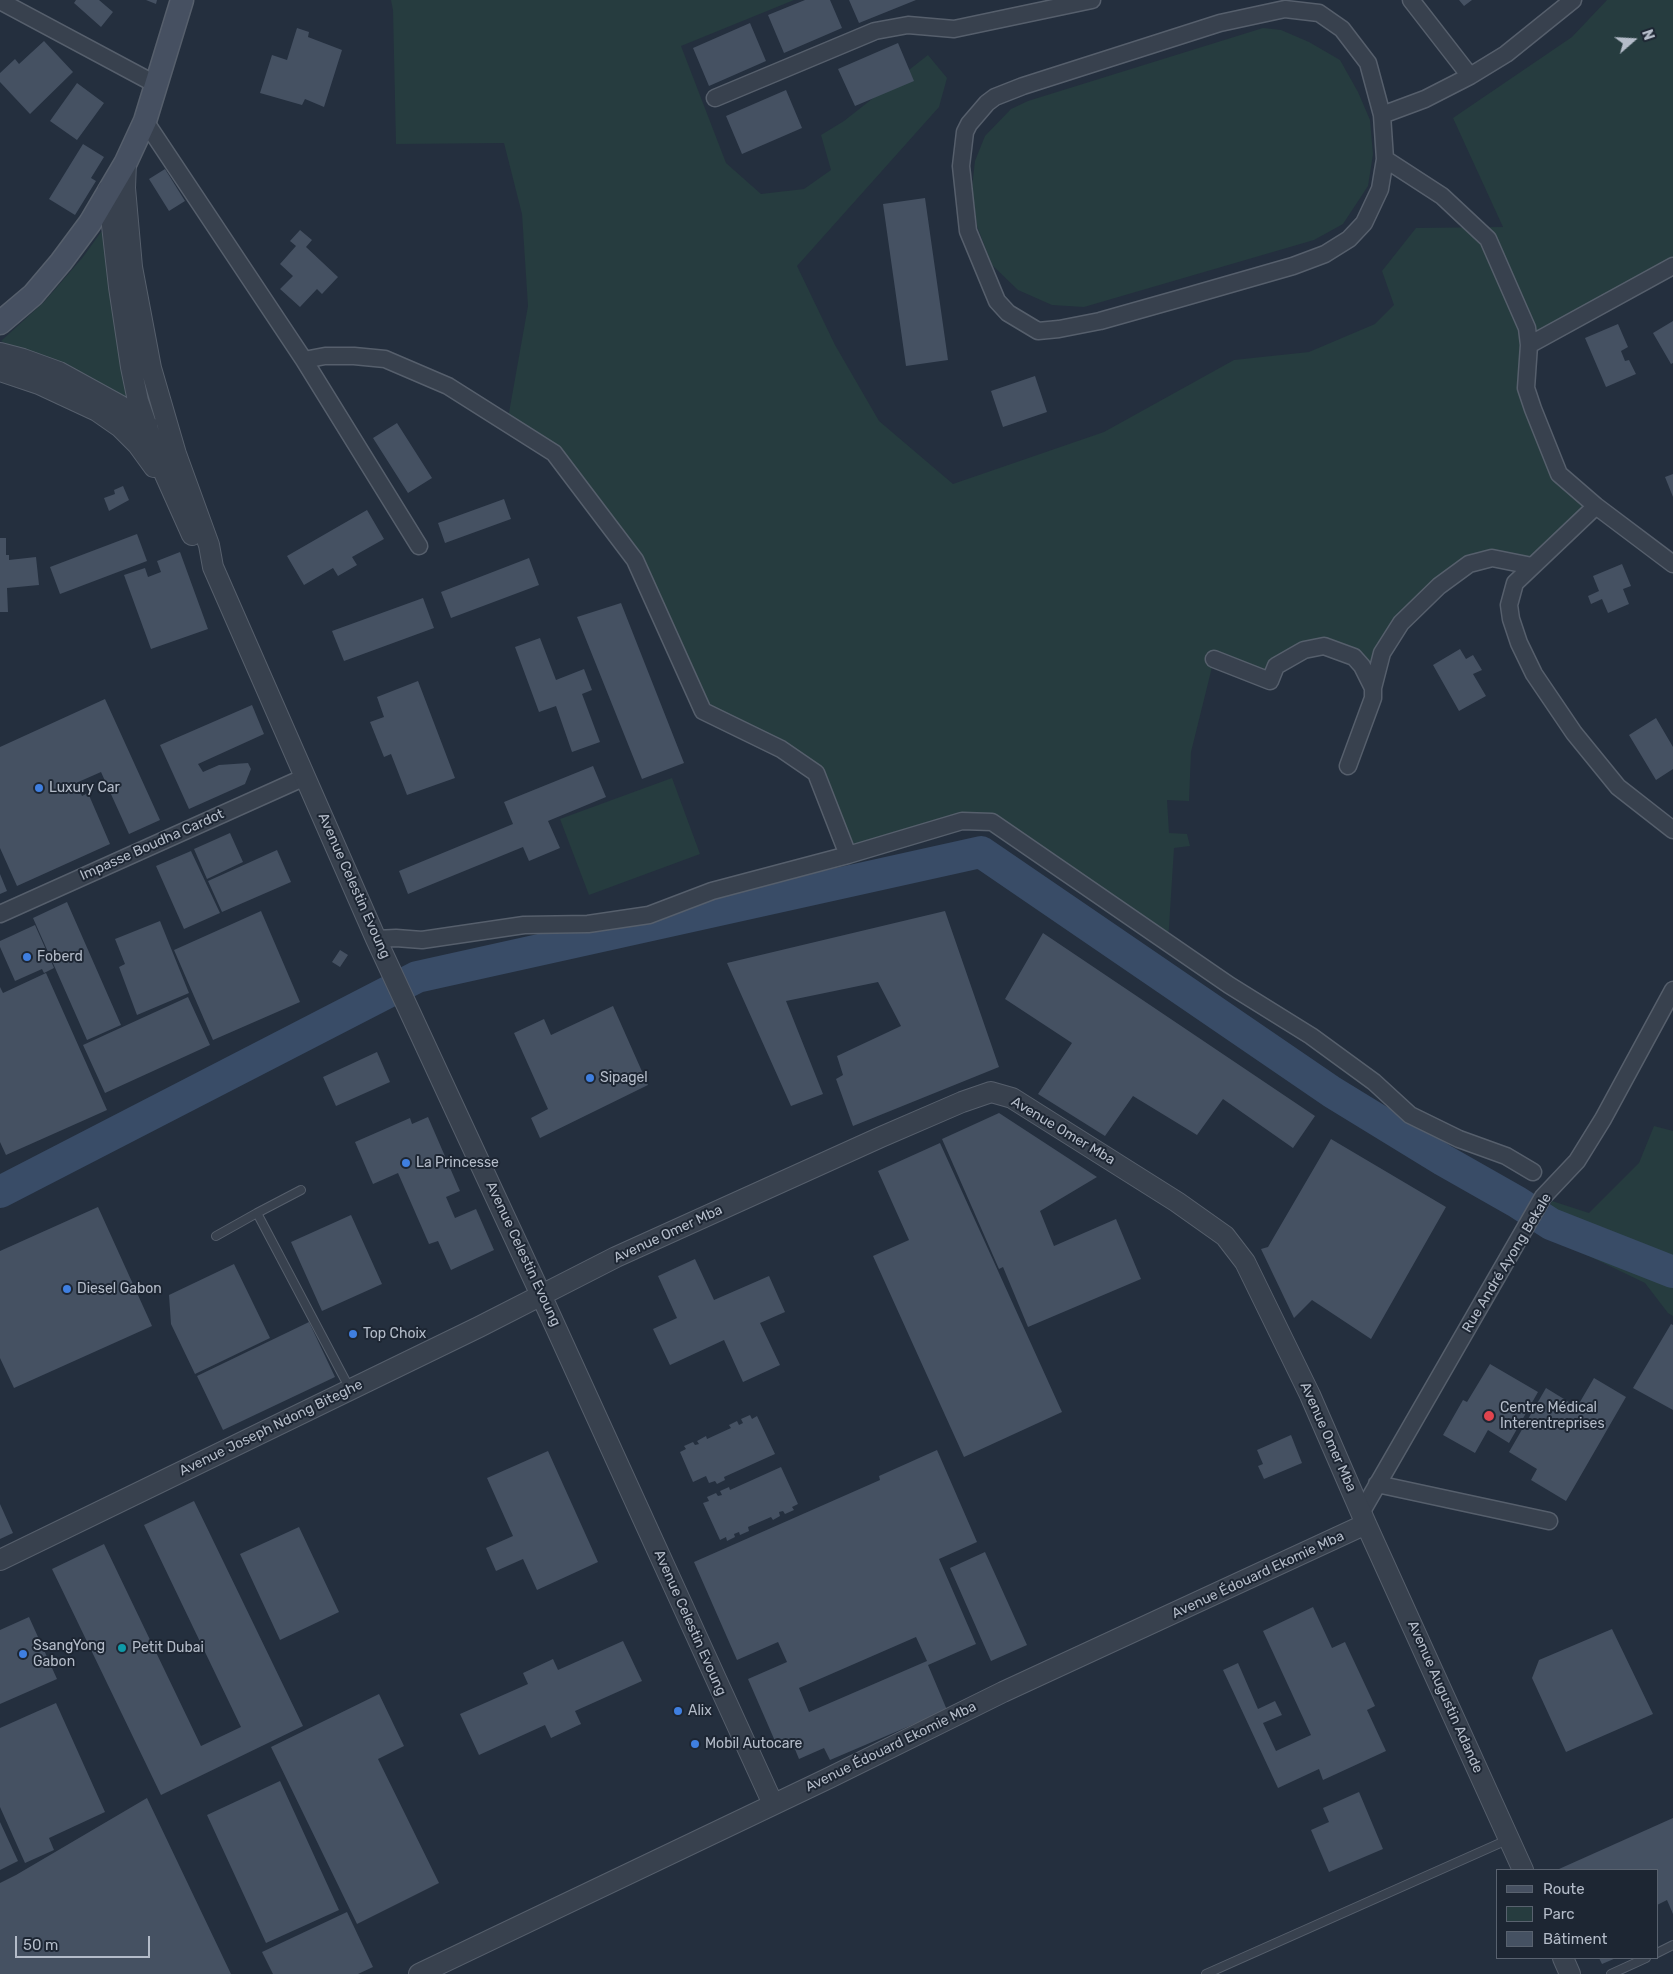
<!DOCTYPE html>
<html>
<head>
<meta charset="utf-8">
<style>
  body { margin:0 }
  #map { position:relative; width:1673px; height:1974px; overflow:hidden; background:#242f3e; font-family:Rubik,sans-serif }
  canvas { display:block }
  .legend { position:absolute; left:1496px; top:1869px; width:162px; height:90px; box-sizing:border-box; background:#1d2633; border:1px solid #59626f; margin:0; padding:6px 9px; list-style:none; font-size:15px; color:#b4bcc9 }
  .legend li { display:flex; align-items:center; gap:10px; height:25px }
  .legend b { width:25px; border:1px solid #59626f }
  .north { position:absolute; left:1608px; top:15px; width:50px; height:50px; -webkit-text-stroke:4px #1d2633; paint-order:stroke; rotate:71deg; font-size:14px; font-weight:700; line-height:20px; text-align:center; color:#b4bcc9 }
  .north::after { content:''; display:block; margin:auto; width:18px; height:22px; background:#b4bcc9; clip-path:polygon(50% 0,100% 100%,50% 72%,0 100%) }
  .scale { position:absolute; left:15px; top:1936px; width:135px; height:22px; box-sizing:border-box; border:2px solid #b4bcc9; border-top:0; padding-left:6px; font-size:15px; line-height:18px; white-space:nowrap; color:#b4bcc9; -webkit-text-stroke:4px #1d2633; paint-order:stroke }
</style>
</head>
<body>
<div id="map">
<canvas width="1673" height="1974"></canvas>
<ul class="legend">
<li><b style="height:6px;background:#465061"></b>Route</li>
<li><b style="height:14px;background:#263c3f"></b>Parc</li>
<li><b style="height:14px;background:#455162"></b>Bâtiment</li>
</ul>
<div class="north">N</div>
<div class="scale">50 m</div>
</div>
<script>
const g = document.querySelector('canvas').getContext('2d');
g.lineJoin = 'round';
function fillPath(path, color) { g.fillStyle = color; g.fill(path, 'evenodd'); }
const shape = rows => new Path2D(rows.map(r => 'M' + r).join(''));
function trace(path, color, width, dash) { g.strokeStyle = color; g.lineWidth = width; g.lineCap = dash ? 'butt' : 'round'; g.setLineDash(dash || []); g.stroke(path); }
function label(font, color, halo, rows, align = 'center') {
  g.font = font + ' Rubik,sans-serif'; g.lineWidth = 4; g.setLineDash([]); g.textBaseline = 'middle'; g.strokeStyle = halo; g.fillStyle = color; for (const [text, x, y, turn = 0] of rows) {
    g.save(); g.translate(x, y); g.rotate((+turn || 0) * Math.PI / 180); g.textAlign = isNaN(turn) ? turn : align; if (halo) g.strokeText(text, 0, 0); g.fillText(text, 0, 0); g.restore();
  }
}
const green = shape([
  [391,0,794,0,681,46,726,163,761,194,804,189,831,170,821,135,844,121,928,55,947,78,939,107,797,266,835,345,879,421,953,484,1104,432,1234,360,1309,352,1375,324,1394,305,1382,271,1416,228,1503,227,1453,118,1572,37,1607,0,1673,0,1673,266,1529,345,1526,388,1558,474,1596,506,1532,566,1469,564,1401,623,1373,688,1354,657,1304,650,1270,681,1214,659,1191,752,1189,801,1167,800,1169,833,1187,834,1190,846,1174,848,1168,943,992,822,848,855,816,773,703,711,635,560,554,453,507,424,528,306,522,214,504,143,396,144,393,10],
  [1263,28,1281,30,1309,42,1340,60,1358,92,1370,120,1373,154,1368,186,1343,224,1314,240,1084,307,1052,305,1018,290,992,265,977,226,972,187,975,161,985,136,1011,109,1028,101],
  [101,232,104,232,130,402,1,341,44,302,83,257],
  [672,778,700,854,589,895,560,819],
  [1654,1126,1673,1131,1673,1316,1668,1313,1645,1283,1537,1231,1552,1201,1589,1213,1639,1163]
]);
const river = shape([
  [0,1192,417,977,981,852,1332,1092,1443,1160,1517,1202,1551,1224,1673,1272]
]);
const building = shape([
  [76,0,99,0,113,12,101,27,74,3],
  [146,0,157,0,156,4],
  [805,0,830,0,842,28,784,53,768,15],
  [849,0,916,0,859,23],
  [1459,0,1472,0,1464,6],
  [750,23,766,61,709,86,693,48],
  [297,28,309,32,308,37,342,50,324,107,305,99,302,105,260,93,272,55,287,60],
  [44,41,73,72,30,114,0,82,0,73,15,59,19,64],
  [898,43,914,81,855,106,838,69],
  [77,83,104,103,77,140,50,121],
  [786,90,802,128,742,154,726,116],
  [83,144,104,157,91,178,96,181,75,215,49,199],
  [165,169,185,201,169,211,149,179],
  [925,198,948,360,906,366,883,204],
  [300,230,312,240,306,247,338,277,322,294,317,289,300,307,280,289,293,276,280,264,296,246,290,241],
  [1673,321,1673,363,1671,364,1653,333],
  [1618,324,1628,347,1621,351,1625,361,1629,360,1636,374,1606,387,1585,338],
  [1035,376,1047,412,1003,427,991,391],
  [397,423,432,478,408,493,373,438],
  [1673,474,1673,497,1665,477],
  [123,486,129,500,109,511,104,498,115,494,114,490],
  [504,499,511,519,445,543,438,523],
  [367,510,384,539,352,557,357,565,338,576,333,568,304,585,287,556],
  [137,534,147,561,60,594,50,567],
  [0,538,6,538,6,555,9,555,9,560,36,557,39,585,7,588,8,612,0,612],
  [180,552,208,629,151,649,124,575,145,568,148,577,161,572,157,561],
  [529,558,539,585,451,618,441,592],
  [1622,564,1631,586,1623,589,1629,604,1608,613,1602,599,1591,604,1588,596,1599,591,1593,576],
  [423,598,434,628,344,661,332,631],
  [621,603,684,763,642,779,577,617],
  [540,638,556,680,584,669,592,690,582,694,600,742,572,752,556,706,539,712,515,647],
  [1460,649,1466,659,1473,655,1482,670,1473,674,1486,696,1459,711,1433,665],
  [418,681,455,778,407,795,391,754,384,757,370,722,384,717,377,697],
  [105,699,160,820,129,834,101,772,76,783,82,796,88,793,110,844,17,886,0,848,0,747],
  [252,705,264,734,198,764,203,772,219,765,248,763,251,769,245,784,189,809,160,745],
  [1656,718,1673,747,1673,769,1656,780,1629,735],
  [593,766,606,797,548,821,560,848,529,861,523,847,408,894,399,871,513,824,504,802],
  [230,833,243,862,207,879,194,849],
  [277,850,291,882,222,912,208,881],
  [191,851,220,913,184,929,156,866],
  [0,874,7,891,0,894],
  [67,902,121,1025,87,1040,33,918],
  [261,911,300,1002,213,1040,174,950],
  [945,911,999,1067,853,1126,836,1079,843,1075,837,1056,901,1026,878,982,786,1001,823,1094,791,1106,727,963],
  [160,921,189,993,137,1015,119,967,125,964,115,939],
  [35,925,54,968,44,973,42,969,15,981,0,947,0,941],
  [1043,933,1315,1116,1293,1148,1223,1099,1197,1135,1133,1096,1105,1136,1038,1094,1072,1043,1005,999],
  [340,950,348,955,340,967,332,962],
  [46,973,107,1110,6,1155,0,1142,0,987,3,993],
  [188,997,210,1045,105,1093,83,1045],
  [613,1006,648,1085,540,1138,531,1118,548,1109,514,1033,544,1019,551,1035],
  [377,1052,390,1082,336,1106,323,1077],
  [999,1113,1097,1177,1040,1211,1054,1246,1116,1219,1141,1279,1028,1327,1003,1267,999,1269,942,1139],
  [428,1117,460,1191,446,1197,455,1218,476,1209,494,1250,451,1270,438,1241,429,1244,398,1173,373,1184,355,1142,410,1118,412,1124],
  [1331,1139,1446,1207,1371,1339,1312,1300,1294,1318,1261,1249,1268,1247],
  [940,1143,1062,1412,964,1457,873,1256,909,1240,878,1171],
  [98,1207,152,1326,14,1388,0,1358,0,1251],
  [351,1215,382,1284,322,1311,291,1242],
  [695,1259,714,1300,769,1276,785,1312,760,1323,780,1365,743,1382,724,1340,670,1365,653,1329,677,1318,658,1276],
  [234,1264,270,1338,195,1374,171,1324,169,1295],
  [309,1322,335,1377,223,1430,197,1376],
  [1671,1324,1673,1325,1673,1410,1633,1388],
  [1490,1364,1538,1392,1509,1443,1488,1430,1475,1453,1443,1435,1463,1400,1467,1402],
  [1594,1378,1626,1397,1566,1501,1531,1480,1537,1469,1509,1452,1546,1388,1577,1407],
  [750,1415,752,1419,757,1416,775,1454,724,1477,725,1480,717,1484,715,1481,709,1483,706,1476,693,1482,680,1452,686,1449,684,1446,693,1442,695,1445,699,1444,697,1441,706,1436,707,1439,731,1428,729,1425,737,1421,739,1425,743,1423,741,1419],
  [1291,1435,1302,1463,1264,1479,1258,1466,1263,1464,1257,1450],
  [937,1450,977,1542,939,1559,976,1644,928,1665,947,1710,830,1760,824,1748,799,1759,792,1742,778,1748,748,1679,787,1662,778,1642,737,1660,694,1562,880,1480,879,1476],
  [916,1637,927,1661,809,1712,799,1688],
  [548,1451,598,1562,537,1590,523,1559,496,1571,486,1548,513,1536,487,1478],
  [781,1467,798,1504,792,1507,794,1510,785,1514,783,1511,779,1512,780,1516,773,1520,771,1517,748,1527,749,1531,740,1535,739,1532,734,1534,735,1537,727,1541,726,1537,720,1540,703,1503,709,1501,707,1497,716,1493,718,1496,722,1495,720,1491,729,1487,730,1490],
  [194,1501,303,1726,161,1795,52,1569,104,1544,201,1746,241,1727,144,1525],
  [0,1504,13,1533,0,1539],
  [299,1527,339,1612,280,1640,240,1554],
  [985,1552,1027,1645,991,1661,950,1568],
  [1313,1607,1332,1648,1345,1642,1375,1706,1367,1710,1386,1751,1323,1780,1319,1769,1278,1788,1223,1670,1238,1663,1258,1709,1275,1701,1282,1715,1263,1723,1276,1751,1311,1735,1263,1631],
  [29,1617,57,1679,0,1704,0,1630],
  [1612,1629,1653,1714,1566,1752,1532,1678,1539,1660],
  [623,1641,642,1681,575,1711,581,1724,551,1738,545,1725,479,1755,460,1714,528,1684,523,1673,553,1659,558,1670],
  [379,1694,404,1746,378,1759,439,1883,357,1924,271,1747],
  [56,1703,105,1812,49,1838,54,1850,25,1863,0,1807,0,1728],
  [280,1781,339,1910,266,1943,207,1815],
  [1359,1792,1383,1849,1329,1872,1311,1830,1329,1822,1323,1808],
  [147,1798,231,1974,0,1974,0,1883,16,1875],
  [1673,1818,1673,1914,1667,1900,1657,1905,1657,1870,1559,1870,1559,1869],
  [0,1822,18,1861,0,1870],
  [347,1912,373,1967,358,1974,273,1974,262,1952],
  [1599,1958,1616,1958,1602,1964]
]);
const service = shape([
  [301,1190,257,1213,350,1389],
  [216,1236,257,1213],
  [1657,1953,1673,1945],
  [1206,1974,1507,1840],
  [1611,1974,1646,1958]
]);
const minor = shape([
  [1411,0,1470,76],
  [0,1,157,85],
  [715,98,875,31,908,25,954,29,1092,0],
  [1382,115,1385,159,1380,189,1364,223,1349,239,1325,254,1293,266,1178,299,1100,321,1059,329,1038,331,1008,313,997,301,968,231,961,166,965,132,969,124,987,103,995,97,1023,86,1220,23,1285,9,1319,13,1342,29,1368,63,1382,115,1425,99,1470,76,1506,54,1573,0],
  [145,121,304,360,419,546],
  [1385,159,1442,196,1488,239,1527,328,1529,345,1526,388,1533,409,1559,474,1596,506,1673,564],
  [1529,345,1673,266],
  [304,360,325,356,354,356,385,359,448,386,554,453,635,560,703,711,781,749,816,773,848,855],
  [1596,506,1515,583,1509,605,1511,619,1519,643,1534,674,1574,733,1618,787,1673,830],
  [1214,659,1270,681,1276,666,1304,650,1324,646,1354,657,1362,666,1373,688],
  [1348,766,1373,698,1373,688,1382,653,1401,623,1439,586,1469,564,1492,558,1532,566],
  [0,914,305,777],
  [376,939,396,938,422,940,524,925,588,924,649,915,712,891,848,855,962,821,992,822,1229,985,1311,1036,1374,1082,1410,1115,1459,1139,1506,1156,1533,1172],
  [1377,1484,1549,1521],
  [1361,1513,1543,1197,1577,1161,1603,1119,1673,990]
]);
const tertiary = shape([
  [126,162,125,188,132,267,151,368,176,454,209,545,213,567,376,939,541,1295,773,1804],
  [108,190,119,287,131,367,138,401,158,459,192,535],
  [0,353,23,359,59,372,119,405,147,425],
  [0,371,39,384,97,411,120,427,138,445,154,467],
  [0,1560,479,1327,616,1257,881,1137,962,1102,991,1092,1012,1098,1177,1202,1225,1236,1245,1262,1310,1395,1366,1524,1523,1870],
  [1563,1958,1570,1974],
  [419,1974,829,1778,1003,1692,1366,1524]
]);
const secondary = shape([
  [0,323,33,295,61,262,90,223,126,162,145,121,182,0]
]);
const markers = [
  [39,788,5,"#3f7fe0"],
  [27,957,5,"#3f7fe0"],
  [590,1078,5,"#3f7fe0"],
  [406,1163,5,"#3f7fe0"],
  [67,1289,5,"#3f7fe0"],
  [353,1334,5,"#3f7fe0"],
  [1489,1416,6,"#e0444e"],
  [122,1648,5,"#0f9aa8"],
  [23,1654,5,"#3f7fe0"],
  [678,1711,5,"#3f7fe0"],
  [695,1744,5,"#3f7fe0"]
];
const poiNames = [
  ["Luxury Car",49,788],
  ["Foberd",37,957],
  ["Sipagel",600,1078],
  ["La Princesse",416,1163],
  ["Diesel Gabon",77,1289],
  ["Top Choix",363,1334],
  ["Centre Médical",1500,1408],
  ["Interentreprises",1500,1424],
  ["SsangYong",33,1646],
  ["Gabon",33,1662],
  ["Petit Dubai",132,1648],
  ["Alix",688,1711],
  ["Mobil Autocare",705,1744]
];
const streetNames = [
  ["Impasse Boudha Cardot",152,845,-24],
  ["Avenue Celestin Evoung",354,886,66],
  ["Avenue Omer Mba",1063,1131,31],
  ["Avenue Omer Mba",668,1234,-25],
  ["Avenue Celestin Evoung",523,1254,65],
  ["Rue André Ayong Bekale",1507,1263,-59],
  ["Avenue Joseph Ndong Biteghe",271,1428,-26],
  ["Avenue Omer Mba",1328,1437,66],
  ["Avenue Édouard Ekomie Mba",1258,1575,-25],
  ["Avenue Celestin Evoung",690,1623,66],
  ["Avenue Augustin Adande",1445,1697,66],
  ["Avenue Édouard Ekomie Mba",891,1747,-26]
];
fillPath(green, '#263c3f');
trace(river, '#394c67', 32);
fillPath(building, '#455162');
trace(service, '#565f6c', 10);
trace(minor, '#565f6c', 19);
trace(tertiary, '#565f6c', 22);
trace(secondary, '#565f6c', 25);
trace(service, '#38414e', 8);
trace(minor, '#38414e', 16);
trace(tertiary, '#38414e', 20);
trace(secondary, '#465061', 22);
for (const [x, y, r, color] of markers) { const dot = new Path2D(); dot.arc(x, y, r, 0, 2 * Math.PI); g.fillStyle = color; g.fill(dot); trace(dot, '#1d2633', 2); }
label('14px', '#b4bcc9', '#1d2633', poiNames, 'left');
label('14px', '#b4bcc9', '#1d2633', streetNames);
</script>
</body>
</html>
